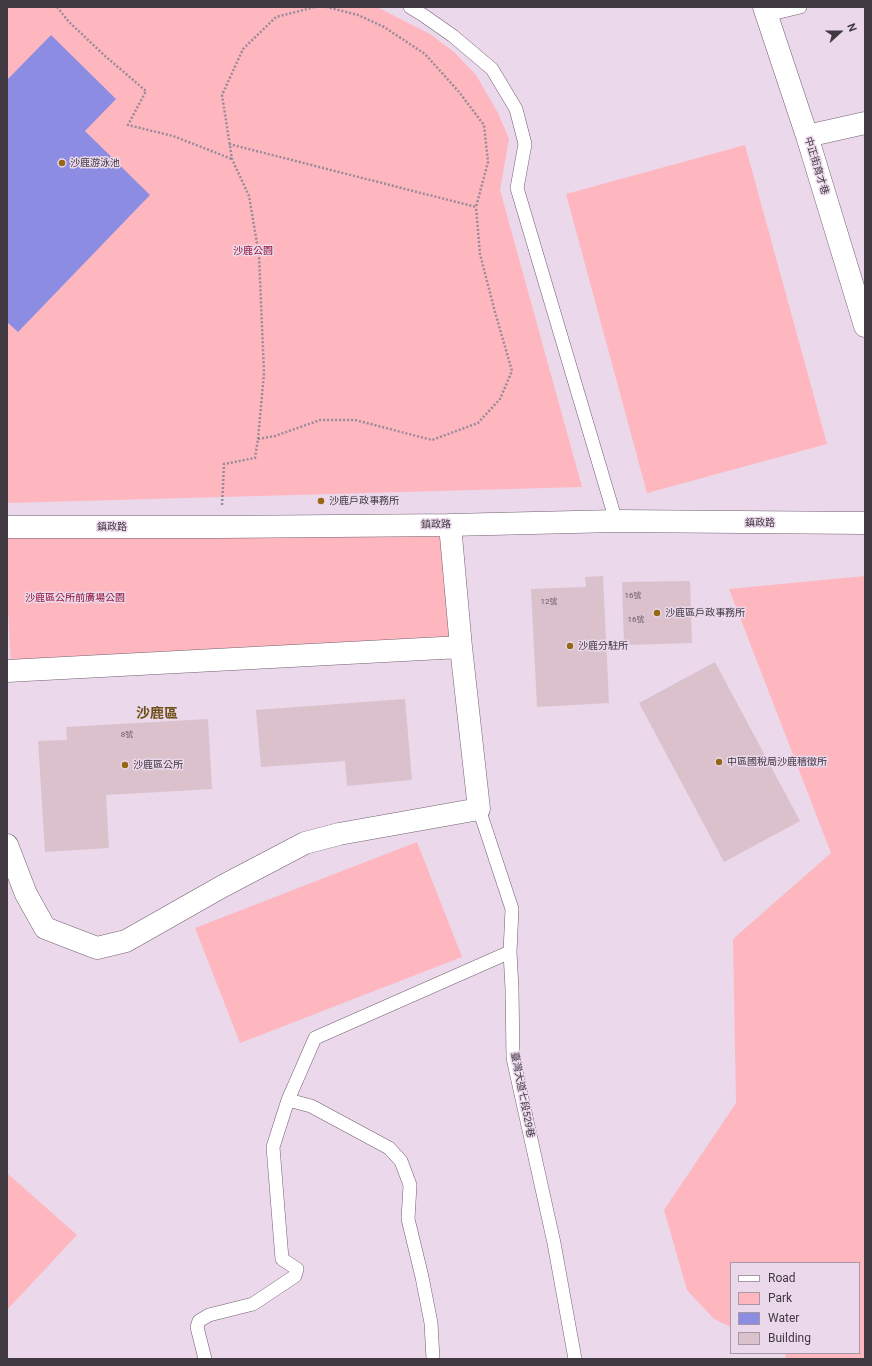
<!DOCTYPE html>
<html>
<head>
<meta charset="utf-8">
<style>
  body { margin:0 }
  #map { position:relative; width:872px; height:1366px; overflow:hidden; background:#ebd8eb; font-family:Roboto,sans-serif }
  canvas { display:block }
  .frame { position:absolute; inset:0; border:8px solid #413941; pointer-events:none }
  .legend { position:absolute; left:730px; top:1262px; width:130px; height:92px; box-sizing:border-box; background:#ebd8eb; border:1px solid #a798a7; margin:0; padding:5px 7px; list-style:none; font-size:12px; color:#413941 }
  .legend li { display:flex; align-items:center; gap:8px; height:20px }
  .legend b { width:20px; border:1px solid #a798a7 }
  .north { position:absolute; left:820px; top:12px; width:40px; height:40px; -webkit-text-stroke:3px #ebd8eb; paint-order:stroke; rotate:69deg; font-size:11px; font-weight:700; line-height:16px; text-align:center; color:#413941 }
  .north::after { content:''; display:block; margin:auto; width:14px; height:18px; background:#413941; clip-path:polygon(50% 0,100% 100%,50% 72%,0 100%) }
</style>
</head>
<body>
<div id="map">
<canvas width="872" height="1366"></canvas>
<div class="frame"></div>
<ul class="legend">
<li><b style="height:5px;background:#fff"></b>Road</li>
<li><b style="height:11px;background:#feb7bf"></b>Park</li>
<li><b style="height:11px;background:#8c8de2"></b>Water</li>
<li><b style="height:11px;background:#dac1cc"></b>Building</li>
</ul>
<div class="north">N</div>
</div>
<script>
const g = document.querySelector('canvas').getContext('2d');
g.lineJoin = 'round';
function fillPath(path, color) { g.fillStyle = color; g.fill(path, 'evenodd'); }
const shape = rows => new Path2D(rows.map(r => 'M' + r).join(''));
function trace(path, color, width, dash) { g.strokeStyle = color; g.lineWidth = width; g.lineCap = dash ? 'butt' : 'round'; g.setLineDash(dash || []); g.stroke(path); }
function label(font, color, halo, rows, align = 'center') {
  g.font = font + ' Roboto,"Noto Sans TC",sans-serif'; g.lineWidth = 3; g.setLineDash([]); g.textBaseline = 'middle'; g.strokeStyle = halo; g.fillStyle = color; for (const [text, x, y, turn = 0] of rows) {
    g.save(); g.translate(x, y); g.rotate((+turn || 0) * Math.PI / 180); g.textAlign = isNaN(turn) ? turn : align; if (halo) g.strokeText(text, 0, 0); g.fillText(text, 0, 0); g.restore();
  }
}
const green = shape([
  [7,7,377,7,430,34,454,52,476,75,498,113,509,139,500,190,582,487,7,503],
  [745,145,827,444,647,493,566,194],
  [443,531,453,640,11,663,7,596,7,536],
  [865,576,865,1359,786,1359,785,1353,859,1353,859,1263,731,1263,731,1327,714,1319,687,1290,664,1210,736,1103,733,939,831,853,729,589],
  [417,842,462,957,240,1043,195,928],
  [7,1173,77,1235,7,1310]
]);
const water = shape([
  [51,35,116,99,85,131,150,195,18,332,7,322,7,80]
]);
const building = shape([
  [603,576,609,703,537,707,531,589,586,587,585,577],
  [690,581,692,643,624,645,622,582],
  [715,662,800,821,724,862,639,703],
  [405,699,412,780,347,786,345,761,261,767,256,710],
  [208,719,212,789,106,795,109,848,45,852,38,741,67,740,66,727]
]);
const path = shape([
  [57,7,69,22,105,56,146,91,128,125,173,136,232,159],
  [229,144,476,207,488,162,484,125,459,92,425,54,384,27,358,15,327,7],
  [258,439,264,373,259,255,249,196,232,159,222,95,243,49,276,17,315,7],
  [222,505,224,464,255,458,258,439,275,436,320,420,355,420,432,440,478,423,500,399,512,371,495,312,480,254,476,207]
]);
const lane = shape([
  [410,7,423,15,453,36,492,69,516,109,525,144,517,188,616,521],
  [767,15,800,7],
  [479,809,512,909,510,952,512,989,513,1058,554,1243,575,1359],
  [288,1100,311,1106,389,1148,401,1161,410,1185,408,1219,422,1277,431,1323,433,1359],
  [205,1359,197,1327,199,1321,209,1315,253,1304,295,1276,297,1269,282,1259,273,1147,288,1100,315,1038,510,952]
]);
const street = shape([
  [764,7,807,136,865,326],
  [807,136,865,123],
  [7,527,220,527,450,525,616,521,865,523],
  [7,671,461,647],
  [7,845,26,894,45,928,97,948,126,941,223,886,305,843,339,834,479,809,461,647,450,525]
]);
const markers = [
  [62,163,4,"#946814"],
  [321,501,4,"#946814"],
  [657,613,4,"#946814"],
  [570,646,4,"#946814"],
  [719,762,4,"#946814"],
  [125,765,4,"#946814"]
];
const numberNames = [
  ["16號",633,596],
  ["12號",549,602],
  ["16號",636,620],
  ["8號",127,735]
];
const poiNames = [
  ["沙鹿游泳池",70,163],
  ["沙鹿戶政事務所",329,501],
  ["沙鹿區戶政事務所",665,613],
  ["沙鹿分駐所",578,646],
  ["中區國稅局沙鹿稽徵所",727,762],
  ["沙鹿區公所",133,765]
];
const streetNames = [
  ["中正街育才巷",816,166,73],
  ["鎮政路",760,523],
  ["鎮政路",436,525,-1],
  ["鎮政路",112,527],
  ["臺灣大道七段529巷",522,1095,79]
];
const parkNames = [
  ["沙鹿公園",253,251],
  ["沙鹿區公所前廣場公園",75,598]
];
const districtNames = [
  ["沙鹿區",157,714]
];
fillPath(green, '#feb7bf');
fillPath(water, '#8c8de2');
fillPath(building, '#dac1cc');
trace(lane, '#716070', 14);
trace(street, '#716070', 23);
trace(path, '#988b98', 2.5, [2, 2]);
trace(lane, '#fff', 13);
trace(street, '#fff', 22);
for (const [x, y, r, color] of markers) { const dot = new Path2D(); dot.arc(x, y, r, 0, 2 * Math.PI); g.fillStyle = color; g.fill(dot); trace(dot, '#ebd8eb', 1.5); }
label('8px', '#675b64', null, numberNames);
label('10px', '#413941', '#ebd8eb', poiNames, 'left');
label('10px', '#413941', '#ebd8eb', streetNames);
label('10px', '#8f1739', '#ebd8eb', parkNames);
label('bold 14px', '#6d4f19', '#ebd8eb', districtNames);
</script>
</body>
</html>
